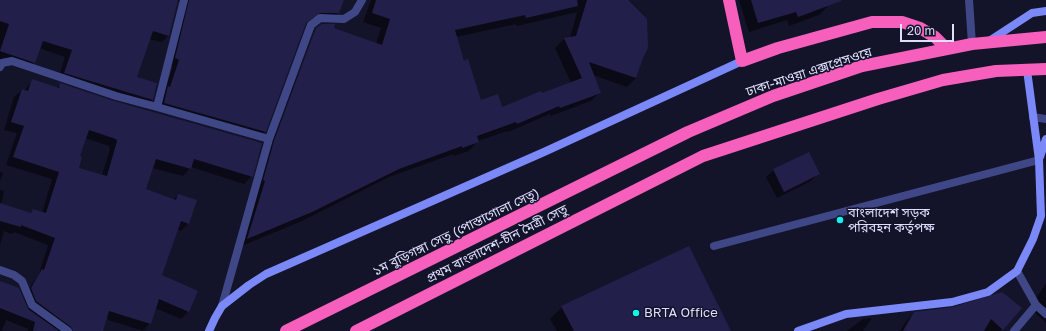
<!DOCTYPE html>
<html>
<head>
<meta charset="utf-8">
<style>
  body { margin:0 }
  #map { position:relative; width:1046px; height:331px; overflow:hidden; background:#13132a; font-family:"Golos Text",sans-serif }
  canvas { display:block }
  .scale { position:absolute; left:900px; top:24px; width:54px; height:18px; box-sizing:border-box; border:2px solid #dedffd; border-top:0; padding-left:5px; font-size:12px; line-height:14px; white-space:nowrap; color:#dedffd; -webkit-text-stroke:3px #13132a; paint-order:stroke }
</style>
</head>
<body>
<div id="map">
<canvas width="1046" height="331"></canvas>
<div class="scale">20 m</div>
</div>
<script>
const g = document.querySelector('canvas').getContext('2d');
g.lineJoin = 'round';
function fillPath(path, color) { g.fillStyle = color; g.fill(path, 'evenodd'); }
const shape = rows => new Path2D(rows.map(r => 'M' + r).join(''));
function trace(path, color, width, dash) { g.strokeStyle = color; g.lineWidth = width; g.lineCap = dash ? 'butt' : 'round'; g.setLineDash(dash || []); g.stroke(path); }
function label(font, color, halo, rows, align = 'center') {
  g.font = font + ' "Golos Text","Noto Sans Bengali",sans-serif'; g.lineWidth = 3; g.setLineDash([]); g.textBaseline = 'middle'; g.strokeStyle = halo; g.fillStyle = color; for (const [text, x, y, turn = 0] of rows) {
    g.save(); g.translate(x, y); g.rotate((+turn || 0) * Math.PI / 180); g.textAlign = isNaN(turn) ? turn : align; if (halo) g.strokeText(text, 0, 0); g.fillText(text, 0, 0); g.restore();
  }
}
const shadow = shape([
  [0,0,343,0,338,13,332,20,312,19,304,25,265,132,258,139,157,110,161,94,165,90,173,66,169,65,183,8,179,1,177,1,168,36,162,42,149,39,136,78,152,100,145,106,58,79,65,57,39,48,34,62,27,69,0,60],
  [371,0,626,0,642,58,636,78,627,87,593,75,600,92,591,101,551,116,550,114,508,132,507,131,478,141,469,151,453,156,453,154,389,177,302,221,239,247,255,189,307,39,313,32,272,145,273,146,315,32,313,32,316,29,333,29,376,44,381,28,363,22],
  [577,12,570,38,564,39,555,48,571,83,502,108,480,101,463,62,456,37,516,24,517,26],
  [739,0,826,0,828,6,819,15,789,26,787,20,749,32],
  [33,80,57,88,61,84,252,176,244,184,191,167,183,176,152,168,145,190,173,200,178,195,189,223,181,231,177,229,161,276,188,312,181,319,155,308,150,323,143,331,108,320,107,315,102,331,28,331,28,329,6,320,2,331,0,331,0,282,28,310,29,309,24,296,39,274,48,245,14,232,12,234,4,231,0,245,0,190,4,191,1,204,29,214,33,210,42,213,52,179,6,165,17,133,4,130,14,97,22,90,24,91],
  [85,138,109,146,110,149,102,175,78,168,79,157],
  [774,170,818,174,811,181,777,198,766,177],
  [0,172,3,173,0,181],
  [1046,283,1046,323,1030,308],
  [562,307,729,331,557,331,550,319],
  [1020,308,1000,331,900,331,905,323,914,313],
  [872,318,863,331,847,331,863,319]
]);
const building = shape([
  [0,0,178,0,169,36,153,31,137,77,157,83,153,100,64,73,72,50,43,41,35,63,0,51,9,24,0,21],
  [189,0,344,0,339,13,320,13,306,23,266,132,164,103,168,86,170,87,179,60,175,58],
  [376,0,577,0,578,6,526,18,525,15,455,30,464,61,468,59,481,100,498,94,502,107,541,91,542,93,582,78,564,38,576,36,587,0,628,0,647,19,648,48,643,58,636,78,589,62,601,93,560,108,559,106,517,124,516,122,477,136,479,142,462,148,462,146,399,169,312,212,247,239,265,181,263,180,274,141,316,28,322,24,335,24,334,28,382,45,390,19,372,13],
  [751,0,841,0,841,1,798,17,796,12,758,23],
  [32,79,59,88,60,83,114,101,262,143,253,177,194,159,191,169,156,159,146,189,176,200,178,194,197,200,189,224,181,221,162,275,198,291,189,312,159,299,151,324,109,311,103,331,73,331,71,327,36,301,31,288,42,269,44,270,55,238,21,225,21,227,0,221,0,203,31,213,33,209,46,213,59,172,13,157,24,126,11,122,22,89,28,91],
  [89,130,116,139,117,141,107,176,79,168,82,157,80,156],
  [809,152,820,174,784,192,773,169],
  [689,246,731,331,574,331,561,306],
  [0,281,19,288,28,309,59,331,33,331,35,322,0,308],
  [1002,292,1022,308,1003,330,991,319,984,331,903,331,914,312,953,307]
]);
const lane = shape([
  [1033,117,1046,119],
  [714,246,1039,160]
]);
const street = shape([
  [184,0,157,107,269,139],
  [969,0,972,44],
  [0,67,2,63,12,61,116,96,157,107],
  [0,270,14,275,22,281,32,305,68,331],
  [1017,271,1036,305,1046,314],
  [222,306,269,139,311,25,320,18,344,19,355,12,362,0],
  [1014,331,1036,305]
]);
const secondary = shape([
  [989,41,1032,13,1046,11],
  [1040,157,1046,139],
  [209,331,215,318,222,306,249,285,266,274,544,152,742,61],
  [798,331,846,314,952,302,988,292,1017,271,1033,239,1041,216,1039,160,1027,70]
]);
const highway = shape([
  [729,0,742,61,778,48,872,22,902,22,920,28,935,37,947,49],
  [286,331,688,132,773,96,862,66,972,44,1046,37],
  [356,331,703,156,878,99,943,80,996,71,1046,69]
]);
const markers = [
  [840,220,4,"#14f3ea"],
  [636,313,4,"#14f3ea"]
];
const streetNames = [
  ["ঢাকা-মাওয়া এক্সপ্রেসওয়ে",809,72,-18],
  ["১ম বুড়িগঙ্গা সেতু (পোস্তাগোলা সেতু)",456,232,-26],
  ["প্রথম বাংলাদেশ-চীন মৈত্রী সেতু",497,244,-27]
];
const poiNames = [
  ["বাংলাদেশ সড়ক",848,213],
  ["পরিবহন কর্তৃপক্ষ",848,228],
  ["BRTA Office",644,313]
];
fillPath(shadow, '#0007');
fillPath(building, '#22204b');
trace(lane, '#404787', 8);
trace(street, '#404787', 8);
trace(secondary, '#7a88f8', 8);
trace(highway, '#f75fbd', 12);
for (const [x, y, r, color] of markers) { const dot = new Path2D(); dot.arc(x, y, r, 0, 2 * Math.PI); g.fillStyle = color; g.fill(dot); trace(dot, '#13132a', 1.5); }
label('13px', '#dedffd', '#13132a', streetNames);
label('13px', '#dedffd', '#13132a', poiNames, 'left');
</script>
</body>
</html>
